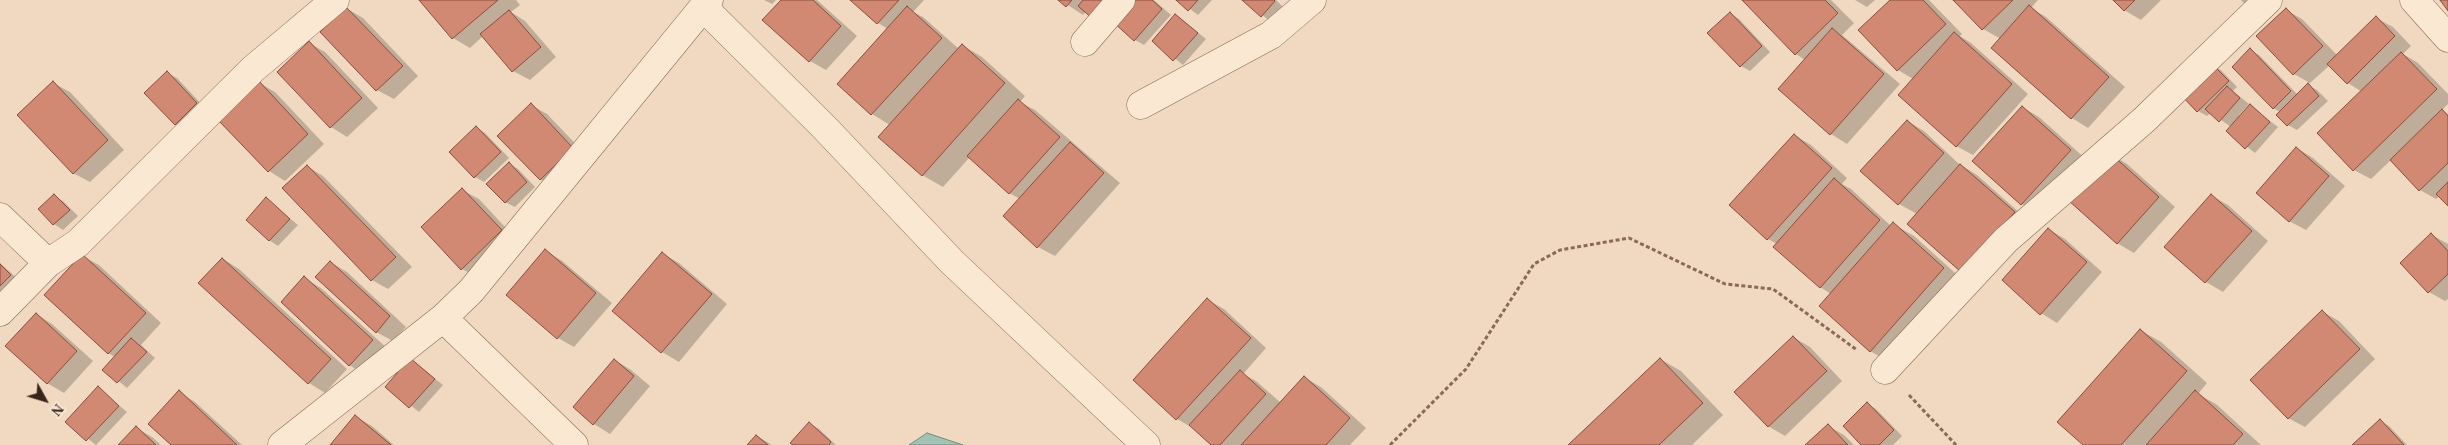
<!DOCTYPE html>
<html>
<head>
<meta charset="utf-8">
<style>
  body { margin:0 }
  #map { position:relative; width:2448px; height:445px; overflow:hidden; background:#f0d9c0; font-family:"Times New Roman",serif }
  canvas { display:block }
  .north { position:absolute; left:20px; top:375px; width:50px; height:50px; -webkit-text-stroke:4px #f7e5d0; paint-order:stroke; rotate:129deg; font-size:14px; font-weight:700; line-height:20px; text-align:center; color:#39251c }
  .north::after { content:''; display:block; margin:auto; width:18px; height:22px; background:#39251c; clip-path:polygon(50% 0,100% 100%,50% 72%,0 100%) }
</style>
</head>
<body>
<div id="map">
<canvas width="2448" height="445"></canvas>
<div class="north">N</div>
</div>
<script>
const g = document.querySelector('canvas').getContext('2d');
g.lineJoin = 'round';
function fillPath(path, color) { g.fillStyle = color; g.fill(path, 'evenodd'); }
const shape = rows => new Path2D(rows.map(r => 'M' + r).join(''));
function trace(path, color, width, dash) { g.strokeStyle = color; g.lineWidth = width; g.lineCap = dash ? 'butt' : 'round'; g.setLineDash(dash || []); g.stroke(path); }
const water = shape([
  [927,433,963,445,909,445,927,433]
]);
const shadow = shape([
  [421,0,516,0,520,5,511,12,525,21,556,57,530,80,513,71,483,36,470,48,453,38],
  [764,0,776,0,772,4],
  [782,0,817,0,857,36,826,70,810,61],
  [852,0,924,0,913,12,923,17,959,49,962,45,982,57,1025,96,1020,102,1035,110,1120,183,1055,256,1038,247,1020,199,1009,193,970,157,943,187,922,175,890,125,872,114,838,84,888,29,878,23],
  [1060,0,1125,0,1086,11,1083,15],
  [1132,0,1154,0,1171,15,1144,45,1135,40],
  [1178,0,1212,0,1198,15],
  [1244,0,1276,0,1283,7,1271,22],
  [1743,0,1831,0,1854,23,1842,35,1900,84,1847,144,1831,134,1805,60,1796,54],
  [1855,0,1875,0,1867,7],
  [1892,0,1929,0,1962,34,1960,36,1971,43,2028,94,1973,155,1956,146,1913,79,1898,70,1860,30],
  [1955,0,2038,0,2031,8,2046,17,2125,87,2088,128,2072,118,1993,48,2001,39,1983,29],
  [2114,0,2161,0,2141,20,2124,10],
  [2241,0,2275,0,2250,10],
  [346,8,363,18,418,76,394,99,377,90],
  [2286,10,2302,19,2337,55,2376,18,2393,27,2411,46,2403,54,2418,63,2448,94,2448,104,2442,110,2448,114,2448,205,2440,196,2436,199,2420,190,2391,160,2371,179,2354,170,2362,92,2348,83,2330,65,2310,83,2294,74],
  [1730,14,1739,19,1770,52,1750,71,1741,66],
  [1176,15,1206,39,1183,65,1153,41],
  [309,43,325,52,378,108,347,137,331,127,279,72],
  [2250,50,2259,55,2298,95,2308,85,2317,90,2328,101,2297,130,2288,125,2280,112,2273,108],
  [2212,65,2221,70,2237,87,2233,91,2249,104,2239,115,2241,116,2250,106,2278,127,2255,153,2227,131,2231,127,2211,113,2207,116,2198,111],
  [167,73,177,78,206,109,184,129,175,124],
  [53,83,70,92,124,150,90,182,73,173],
  [259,83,275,92,324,144,285,181,269,171,220,121],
  [531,105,547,114,589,158,557,189,540,179],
  [2022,107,2039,117,2087,160,2038,214,2022,204,1974,161],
  [1907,121,1924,131,1959,164,1977,175,2030,222,1978,281,1917,214,1899,204],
  [476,127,485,133,509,158,484,182,475,177,451,152],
  [1794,135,1811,145,1847,178,1842,184,1851,189,1891,226,1893,224,1914,236,1964,281,1891,363,1870,351,1831,294,1820,287,1777,244,1768,239,1731,205],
  [2297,148,2313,158,2345,186,2306,230,2289,221],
  [2111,154,2127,164,2175,207,2134,253,2117,243],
  [509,164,518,169,535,187,515,207,505,202],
  [307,166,323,176,412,267,388,289,372,280],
  [462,190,479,199,518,241,479,278,462,269,423,227],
  [54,196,63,201,78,216,63,230,54,224,39,209],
  [2212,196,2228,205,2268,241,2223,292,2206,282,2166,247],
  [266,199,298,225,278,246,269,240],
  [2048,229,2065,239,2102,272,2057,323,2041,313],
  [2432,235,2448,244,2448,299,2445,301,2429,292],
  [545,251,561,260,612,303,574,347,558,338],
  [663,254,679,263,727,304,679,362,662,352,614,311],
  [82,256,99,265,161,323,141,345,155,358,127,388,104,369,115,357,108,353],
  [223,259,239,269,347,369,325,393,309,383,200,283],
  [330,262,347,272,406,327,393,341,376,332],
  [0,263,19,280,0,301],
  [304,278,321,288,389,350,366,375,349,365],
  [1208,300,1224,309,1266,348,1243,374,1256,381,1281,403,1305,378,1321,387,1366,428,1350,445,1213,445,1193,428,1177,419],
  [2323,312,2339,321,2375,359,2305,427,2288,418],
  [36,314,52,324,93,361,64,393,47,383],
  [2140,330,2161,342,2207,383,2198,394,2216,404,2261,445,2085,445],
  [1793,337,1810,347,1842,381,1785,436,1768,426],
  [410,359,443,385,419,412,387,387],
  [1660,359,1681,371,1723,415,1692,445,1570,445],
  [615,360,631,370,650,386,610,434,594,424,574,407],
  [98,388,127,412,96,445,67,422],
  [179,392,195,402,242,445,173,445],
  [1867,404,1876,409,1902,436,1893,445,1863,445],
  [356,417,372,426,394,445,331,445],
  [2380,421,2389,426,2407,445,2354,445],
  [810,424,819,429,836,445,794,445],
  [1828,426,1844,435,1854,445,1807,445],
  [136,428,152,437,161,445,120,445],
  [757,436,772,445,748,445]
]);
const building = shape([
  [419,0,498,0,452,39,419,0],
  [781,0,813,0,841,26,809,62,762,20,781,0],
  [850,0,899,0,877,24,850,0],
  [1058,0,1072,0,1066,7,1058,0],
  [1083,0,1112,0,1094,20,1078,6,1083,0],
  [1131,0,1152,0,1162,9,1134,41,1112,21,1131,0],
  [1176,0,1198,0,1188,11,1176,0],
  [1242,0,1274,0,1275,1,1261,17,1242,0],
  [1742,0,1825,0,1838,13,1795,55,1742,0],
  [1890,0,1923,0,1946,24,1897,71,1858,30,1890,0],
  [1953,0,2013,0,1982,30,1953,0],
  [2113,0,2135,0,2124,11,2113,0],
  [2440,0,2448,0,2448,11,2440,0],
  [2029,5,2109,77,2071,119,1991,48,2029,5],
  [907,6,942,38,871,115,837,84,907,6],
  [346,7,403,66,376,91,320,32,346,7],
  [2286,8,2323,46,2293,75,2256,36,2286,8],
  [509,10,541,47,512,72,480,34,509,10],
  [1730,12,1762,46,1740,67,1707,33,1730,12],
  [1175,14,1198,33,1173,61,1152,41,1175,14],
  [2376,16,2395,36,2347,84,2327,64,2376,16],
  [1832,28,1884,74,1830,135,1778,89,1832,28],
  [1954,32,2012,84,1956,147,1898,95,1954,32],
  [309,41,362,98,330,128,277,72,309,41],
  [962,44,1005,83,922,176,878,137,962,44],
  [2250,48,2291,91,2273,109,2232,67,2250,48],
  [2401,52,2437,89,2353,171,2317,133,2401,52],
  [2212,64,2229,81,2197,112,2180,94,2212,64],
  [167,71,197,103,175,125,144,93,167,71],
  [53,81,108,140,73,174,17,115,53,81],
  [259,81,308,134,268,172,219,121,259,81],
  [2308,83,2319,96,2287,126,2276,115,2308,83],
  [2227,86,2240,98,2219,122,2205,109,2227,86],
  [1018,99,1060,137,1009,194,967,156,1018,99],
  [531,103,573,148,540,180,497,136,531,103],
  [2250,104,2270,122,2245,149,2226,131,2250,104],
  [2022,106,2071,150,2021,205,1972,161,2022,106],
  [2442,109,2448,116,2448,163,2419,191,2390,160,2442,109],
  [1907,120,1944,153,1898,205,1860,171,1907,120],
  [476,126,501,152,474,178,449,152,476,126],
  [1794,134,1832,168,1767,240,1729,205,1794,134],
  [1070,142,1104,173,1037,248,1003,216,1070,142],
  [2296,147,2329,176,2289,222,2256,193,2296,147],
  [2110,153,2159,197,2117,244,2068,200,2110,153],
  [509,162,527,182,505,203,486,184,509,162],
  [1960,164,2015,212,1961,272,1907,224,1960,164],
  [307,165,396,257,371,281,282,188,307,165],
  [1834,178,1880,220,1820,288,1773,247,1834,178],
  [2448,182,2448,206,2436,194,2448,182],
  [462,188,502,230,461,270,421,227,462,188],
  [54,194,70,210,53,225,38,209,54,194],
  [2211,194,2252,231,2205,283,2164,247,2211,194],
  [266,197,290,219,269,241,246,220,266,197],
  [1893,222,1944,268,1870,352,1819,306,1893,222],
  [2048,228,2087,262,2040,315,2002,280,2048,228],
  [2431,233,2448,251,2448,274,2428,293,2400,263,2431,233],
  [545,249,596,293,557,339,506,295,545,249],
  [662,252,712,294,661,353,612,311,662,252],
  [82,254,146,313,108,354,44,295,82,254],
  [222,258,331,359,308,384,198,283,222,258],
  [330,261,390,316,376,333,315,277,330,261],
  [0,264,11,275,0,286,0,264],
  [304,276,373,340,349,366,281,302,304,276],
  [1207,298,1251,338,1176,420,1133,380,1207,298],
  [2322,310,2360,349,2288,419,2250,380,2322,310],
  [36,313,77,351,47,384,5,346,36,313],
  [2140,329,2187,371,2121,445,2083,445,2057,422,2140,329],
  [1793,336,1827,371,1768,427,1734,392,1793,336],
  [131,338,147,352,117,383,102,370,131,338],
  [410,358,435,379,409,408,385,387,410,358],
  [1660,358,1703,403,1659,445,1568,445,1660,358],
  [614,359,634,376,593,425,573,407,614,359],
  [1240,370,1266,394,1220,445,1211,445,1189,425,1240,370],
  [1304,376,1350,418,1326,445,1241,445,1304,376],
  [98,386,119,406,86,441,65,422,98,386],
  [179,390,237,445,171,445,148,424,179,390],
  [2195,390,2243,434,2233,445,2146,445,2195,390],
  [1867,402,1894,430,1879,445,1861,445,1843,426,1867,402],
  [355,415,391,445,330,445,355,415],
  [2380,419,2404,445,2352,445,2380,419],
  [809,422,831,442,829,445,793,445,790,443,809,422],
  [1828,424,1848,445,1805,445,1828,424],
  [136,426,156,445,118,445,136,426],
  [756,435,768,445,747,445,756,435]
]);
const path = shape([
  [1909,395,1956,445],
  [1390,445,1466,369,1534,264,1560,250,1629,238,1725,284,1773,289,1857,350]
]);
const minor = shape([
  [2414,0,2448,38],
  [703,7,824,127,952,262,1146,445],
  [1085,42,1121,0],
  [1141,105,1271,35,1312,0],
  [0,217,48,263,78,243,253,69,335,0],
  [0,312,48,263],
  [443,318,574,445],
  [1885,370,2006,240,2144,120,2268,0],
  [282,445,443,318,471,291,709,0]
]);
fillPath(water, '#a3c2b3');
trace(water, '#699180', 1);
fillPath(shadow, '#0003');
fillPath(building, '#d18973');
trace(building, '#8b4c3b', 1);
trace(minor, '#8b6956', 29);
trace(path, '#8b6956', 3, [4, 2.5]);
trace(minor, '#fbe8d3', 28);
</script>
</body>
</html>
